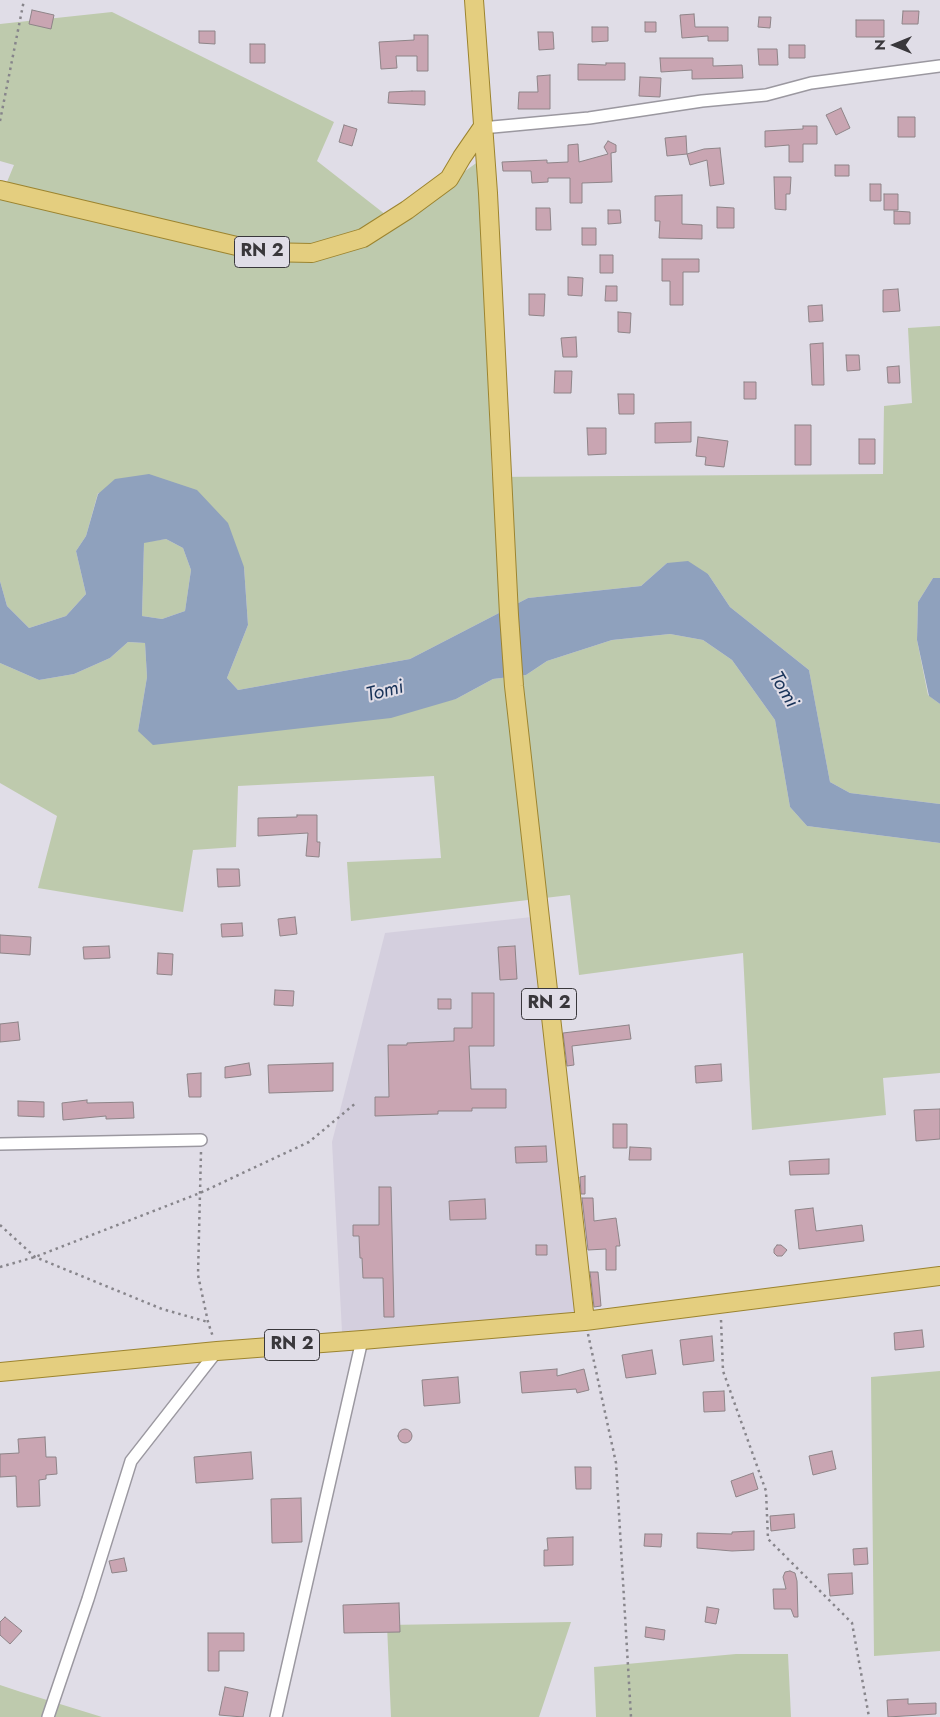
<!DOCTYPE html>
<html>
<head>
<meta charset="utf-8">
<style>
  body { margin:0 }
  #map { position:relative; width:940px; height:1717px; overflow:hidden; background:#e0dde7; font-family:Jost,sans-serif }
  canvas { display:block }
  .north { position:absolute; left:870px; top:20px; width:50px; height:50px; -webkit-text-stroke:4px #e0dde7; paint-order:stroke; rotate:270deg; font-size:14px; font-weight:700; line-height:20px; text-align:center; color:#39373b }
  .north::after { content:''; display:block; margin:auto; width:18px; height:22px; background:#39373b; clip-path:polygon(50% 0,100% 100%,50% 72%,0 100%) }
</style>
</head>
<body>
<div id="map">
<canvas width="940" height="1717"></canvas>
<div class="north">N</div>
</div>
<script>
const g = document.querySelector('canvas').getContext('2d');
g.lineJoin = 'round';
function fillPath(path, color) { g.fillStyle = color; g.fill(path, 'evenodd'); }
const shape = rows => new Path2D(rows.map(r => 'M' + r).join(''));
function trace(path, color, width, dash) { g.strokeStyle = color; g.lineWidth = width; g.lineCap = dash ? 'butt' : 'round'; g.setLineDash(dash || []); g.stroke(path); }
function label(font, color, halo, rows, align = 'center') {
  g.font = font + ' Jost,sans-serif'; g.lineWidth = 4; g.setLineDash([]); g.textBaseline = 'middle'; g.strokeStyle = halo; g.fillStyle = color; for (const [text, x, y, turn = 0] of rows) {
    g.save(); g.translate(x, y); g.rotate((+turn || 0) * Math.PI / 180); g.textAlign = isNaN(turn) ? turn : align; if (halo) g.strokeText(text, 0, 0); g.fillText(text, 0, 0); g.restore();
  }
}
const built = shape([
  [532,917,576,1319,342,1332,332,1142,385,933]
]);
const green = shape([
  [112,12,334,122,317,161,395,222,479,161,492,477,883,474,884,406,912,403,908,328,940,326,940,578,933,578,918,602,917,640,928,695,940,704,940,804,850,793,830,782,809,670,730,607,708,574,667,563,641,586,528,598,410,659,238,690,227,678,248,625,244,567,98,493,86,536,76,551,86,594,66,616,29,628,7,606,0,581,0,199,14,165,0,161,0,24],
  [166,539,183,548,191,570,185,611,162,619,142,616,144,542],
  [670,634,703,640,732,660,775,720,790,807,807,826,940,843,940,1073,883,1078,886,1115,752,1130,743,953,579,975,570,895,351,921,347,862,441,858,434,776,238,786,236,847,193,850,183,912,38,888,57,816,0,783,0,663,39,680,74,674,110,658,128,642,145,643,147,677,138,731,456,699,493,679,526,675,547,661,612,640],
  [940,1371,940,1651,874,1656,871,1377],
  [571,1622,539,1717,391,1717,387,1625],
  [736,1654,788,1654,791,1717,596,1717,594,1667],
  [0,1685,21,1692,102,1717,0,1717]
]);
const water = shape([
  [149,474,197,490,228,523,244,567,248,625,227,678,238,690,410,659,528,598,641,586,667,563,688,561,708,574,730,607,809,670,830,782,850,793,940,804,940,843,807,826,790,807,775,720,732,660,703,640,670,634,612,640,547,661,526,675,493,679,456,699,391,718,153,745,138,731,147,677,145,643,128,642,110,658,74,674,39,680,0,663,0,581,7,606,29,628,66,616,86,594,76,551,86,536,98,494,115,479],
  [166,539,183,548,191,570,185,611,162,619,142,616,144,543],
  [933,578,940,578,940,704,929,696,917,640,918,602]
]);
const building = shape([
  [32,10,54,15,51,29,29,24,32,10],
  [903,11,919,11,918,24,902,24,903,11],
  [694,14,695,27,728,27,728,41,708,41,708,36,682,38,680,15,694,14],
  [759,17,771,17,770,28,758,27,759,17],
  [856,20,884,20,884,37,856,37,856,20],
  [645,22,656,22,656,32,645,32,645,22],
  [592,27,608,27,608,41,592,42,592,27],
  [199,31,215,31,215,44,199,43,199,31],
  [538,32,553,32,554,49,539,50,538,32],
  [414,35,428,35,428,71,417,71,417,56,396,56,397,68,381,69,379,42,414,40,414,35],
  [250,44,265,44,265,63,250,63,250,44],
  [789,45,805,45,805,58,789,58,789,45],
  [758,49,777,49,778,65,759,65,758,49],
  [660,58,713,58,713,66,742,65,743,78,692,79,692,70,661,72,660,58],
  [606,63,625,63,625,80,578,80,578,64,606,65,606,63],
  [550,75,550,109,518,109,519,92,538,92,537,76,550,75],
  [640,77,661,78,660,97,639,96,640,77],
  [412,91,425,91,425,105,388,103,389,92,412,91],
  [841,108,850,128,836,135,826,115,841,108],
  [898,117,915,117,915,137,898,137,898,117],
  [344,125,357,129,352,146,339,142,344,125],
  [803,126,817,126,817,144,803,144,803,162,789,162,789,145,765,147,765,131,803,129,803,126],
  [686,136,687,154,667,156,665,138,686,136],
  [608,141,616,145,616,152,611,153,612,182,582,183,582,203,570,203,570,178,548,178,548,182,532,183,531,171,503,171,502,162,547,160,547,163,568,162,568,145,578,144,579,162,608,154,604,147,608,141],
  [720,148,724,184,710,186,707,160,690,165,687,154,704,149,720,148],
  [835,165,849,165,849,176,835,176,835,165],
  [774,177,791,177,790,194,786,194,786,210,775,209,774,177],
  [870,184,881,184,881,201,870,201,870,184],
  [884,194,898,194,898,210,884,210,884,194],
  [682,195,682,224,702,225,702,239,659,238,660,221,655,221,655,196,682,195],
  [717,207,734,208,734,228,717,228,717,207],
  [536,208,550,208,551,230,536,230,536,208],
  [608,210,620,210,621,223,608,224,608,210],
  [894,211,910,212,910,224,894,224,894,211],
  [582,228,596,228,596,245,582,245,582,228],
  [600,255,613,255,613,273,600,273,600,255],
  [662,259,699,259,699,272,683,272,683,305,670,305,670,281,662,281,662,259],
  [568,277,583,278,582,296,568,295,568,277],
  [606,286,617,286,617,301,605,301,606,286],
  [898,289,900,311,883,312,883,290,898,289],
  [529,294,545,294,544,316,529,315,529,294],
  [822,305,823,321,809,322,808,306,822,305],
  [618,312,631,313,630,333,618,332,618,312],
  [576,337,577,357,563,357,561,338,576,337],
  [823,343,824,385,812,385,810,344,823,343],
  [846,355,859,355,860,370,847,371,846,355],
  [899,366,900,383,888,383,887,367,899,366],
  [555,371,572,371,571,393,554,393,555,371],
  [744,382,756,382,756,399,744,399,744,382],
  [618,394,634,394,634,414,619,414,618,394],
  [691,422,691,442,655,443,655,423,691,422],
  [795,425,811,425,811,465,795,465,795,425],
  [587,428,606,428,606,454,588,455,587,428],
  [698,437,728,441,724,467,705,465,706,457,696,456,698,437],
  [859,439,875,439,875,464,859,464,859,439],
  [297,815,317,815,317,842,320,842,319,857,306,856,308,833,258,836,258,818,297,817,297,815],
  [217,869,239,869,240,886,218,887,217,869],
  [295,917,297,934,280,936,278,919,295,917],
  [242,923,243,936,222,937,221,924,242,923],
  [0,935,31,937,30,955,0,953,0,935],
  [109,946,110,958,84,959,83,947,109,946],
  [515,946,517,979,500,980,498,947,515,946],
  [158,953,173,954,172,975,157,974,158,953],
  [275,990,294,991,293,1006,274,1005,275,990],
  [472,993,494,993,494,1046,469,1046,471,1089,506,1089,506,1108,472,1108,472,1111,438,1111,438,1114,375,1116,375,1097,389,1097,388,1045,407,1045,407,1043,454,1041,454,1028,472,1028,472,993],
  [438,999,451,999,451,1009,438,1009,438,999],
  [18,1022,20,1040,0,1042,0,1024,18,1022],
  [629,1025,631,1039,572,1046,574,1065,567,1066,563,1033,629,1025],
  [249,1063,251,1075,225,1078,225,1067,249,1063],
  [333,1063,333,1091,269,1093,268,1065,333,1063],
  [721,1064,722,1081,696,1083,695,1066,721,1064],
  [201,1073,201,1097,189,1097,187,1074,201,1073],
  [87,1100,87,1103,133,1102,134,1118,106,1119,106,1116,63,1120,62,1103,87,1100],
  [18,1101,44,1102,44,1117,18,1116,18,1101],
  [940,1109,940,1139,916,1141,914,1110,940,1109],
  [613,1124,627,1124,627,1148,613,1148,613,1124],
  [546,1146,547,1162,516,1163,515,1147,546,1146],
  [630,1147,651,1148,651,1160,629,1160,630,1147],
  [829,1159,829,1174,790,1175,789,1161,829,1159],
  [585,1176,585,1194,581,1194,580,1177,585,1176],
  [379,1187,391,1187,394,1317,384,1317,383,1278,363,1278,362,1258,360,1258,359,1236,353,1236,353,1225,379,1225,379,1187],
  [582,1198,593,1198,594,1221,616,1218,620,1246,616,1246,616,1270,606,1270,606,1249,588,1250,582,1198],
  [485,1199,486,1219,450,1220,449,1201,485,1199],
  [813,1208,816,1231,862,1225,864,1241,799,1249,795,1210,813,1208],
  [536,1245,547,1245,547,1255,536,1255,536,1245],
  [777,1245,781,1245,787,1250,782,1256,777,1256,774,1253,774,1249,777,1245],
  [590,1272,598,1272,601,1306,594,1307,590,1272],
  [922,1330,924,1347,895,1350,894,1333,922,1330],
  [712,1336,714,1361,683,1365,680,1340,712,1336],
  [652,1350,656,1374,626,1378,622,1355,652,1350],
  [557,1369,557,1376,584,1369,589,1390,577,1393,576,1389,522,1393,520,1372,557,1369],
  [458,1377,460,1403,424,1406,422,1380,458,1377],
  [724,1391,725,1411,704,1412,703,1392,724,1391],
  '398 1436a7 7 0 1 1 14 0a7 7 0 1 1-14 0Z',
  [45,1437,46,1457,56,1457,57,1474,46,1475,46,1479,39,1480,40,1506,17,1507,16,1476,0,1477,0,1454,19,1453,18,1439,45,1437],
  [832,1451,836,1469,813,1475,809,1456,832,1451],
  [251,1452,253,1479,196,1483,194,1457,251,1452],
  [575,1467,591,1467,591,1489,576,1489,575,1467],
  [753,1473,758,1489,736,1497,731,1481,753,1473],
  [301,1498,302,1542,272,1543,271,1499,301,1498],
  [794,1514,795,1528,771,1531,770,1516,794,1514],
  [754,1531,754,1550,732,1551,697,1548,697,1533,732,1534,732,1532,754,1531],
  [645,1534,662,1534,661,1547,644,1546,645,1534],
  [573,1537,573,1565,544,1566,544,1550,548,1550,547,1538,573,1537],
  [867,1548,868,1564,854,1565,853,1549,867,1548],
  [124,1558,127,1571,112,1573,109,1561,124,1558],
  [790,1571,795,1573,797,1581,798,1617,794,1617,791,1609,774,1609,773,1589,786,1589,783,1577,785,1572,790,1571],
  [852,1573,853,1594,830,1596,828,1574,852,1573],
  [399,1603,400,1632,344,1633,343,1605,399,1603],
  [707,1607,719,1609,716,1624,705,1622,707,1607],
  [5,1617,22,1631,10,1644,0,1635,0,1622,5,1617],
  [646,1627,665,1630,664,1640,645,1637,646,1627],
  [208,1633,244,1633,244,1651,219,1651,219,1671,208,1671,208,1633],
  [225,1687,248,1692,243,1717,219,1715,225,1687],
  [908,1699,908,1704,936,1703,936,1714,888,1717,887,1700,908,1699]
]);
const path = shape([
  [0,121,24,0],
  [201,1152,198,1275,208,1322,213,1337],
  [0,1225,35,1257,162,1309,208,1322],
  [0,1267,35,1257,200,1193,309,1142,357,1102],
  [721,1320,723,1371,766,1491,768,1539,852,1623,869,1717],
  [588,1334,616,1463,631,1717]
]);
const minor = shape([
  [482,128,589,118,702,101,766,95,811,83,940,66],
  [0,1144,201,1140],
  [48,1717,88,1599,131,1461,217,1351],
  [276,1717,362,1340]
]);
const primary = shape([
  [474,0,488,193,509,615,514,686,585,1321],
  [0,190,262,252,312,253,363,238,407,210,449,179,462,157,482,128],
  [0,1372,217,1351,362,1340,585,1321,940,1276]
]);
const shields = [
  [262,252,55],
  [549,1004,55],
  [292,1345,55]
];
const shieldNames = [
  ["RN 2",262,252],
  ["RN 2",549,1004],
  ["RN 2",292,1345]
];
const waterNames = [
  ["Tomi",783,690,59],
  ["Tomi",385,692,-14]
];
fillPath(built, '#d4cfde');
fillPath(green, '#becaad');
fillPath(water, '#8fa1bd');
fillPath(building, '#c9a5b2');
trace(building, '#8e8488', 1);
trace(minor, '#9b98a0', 14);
trace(primary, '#9c842f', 20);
trace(path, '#87858b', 2.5, [2.5, 4]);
trace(minor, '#fff', 11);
trace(primary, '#e4ce7f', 18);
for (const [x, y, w] of shields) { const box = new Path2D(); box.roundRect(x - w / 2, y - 15.5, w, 31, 4); g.fillStyle = '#e0dde7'; g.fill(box); trace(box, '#39373b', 1); }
label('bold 18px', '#39373b', null, shieldNames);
label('italic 20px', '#193359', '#e0dde7', waterNames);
</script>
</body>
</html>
